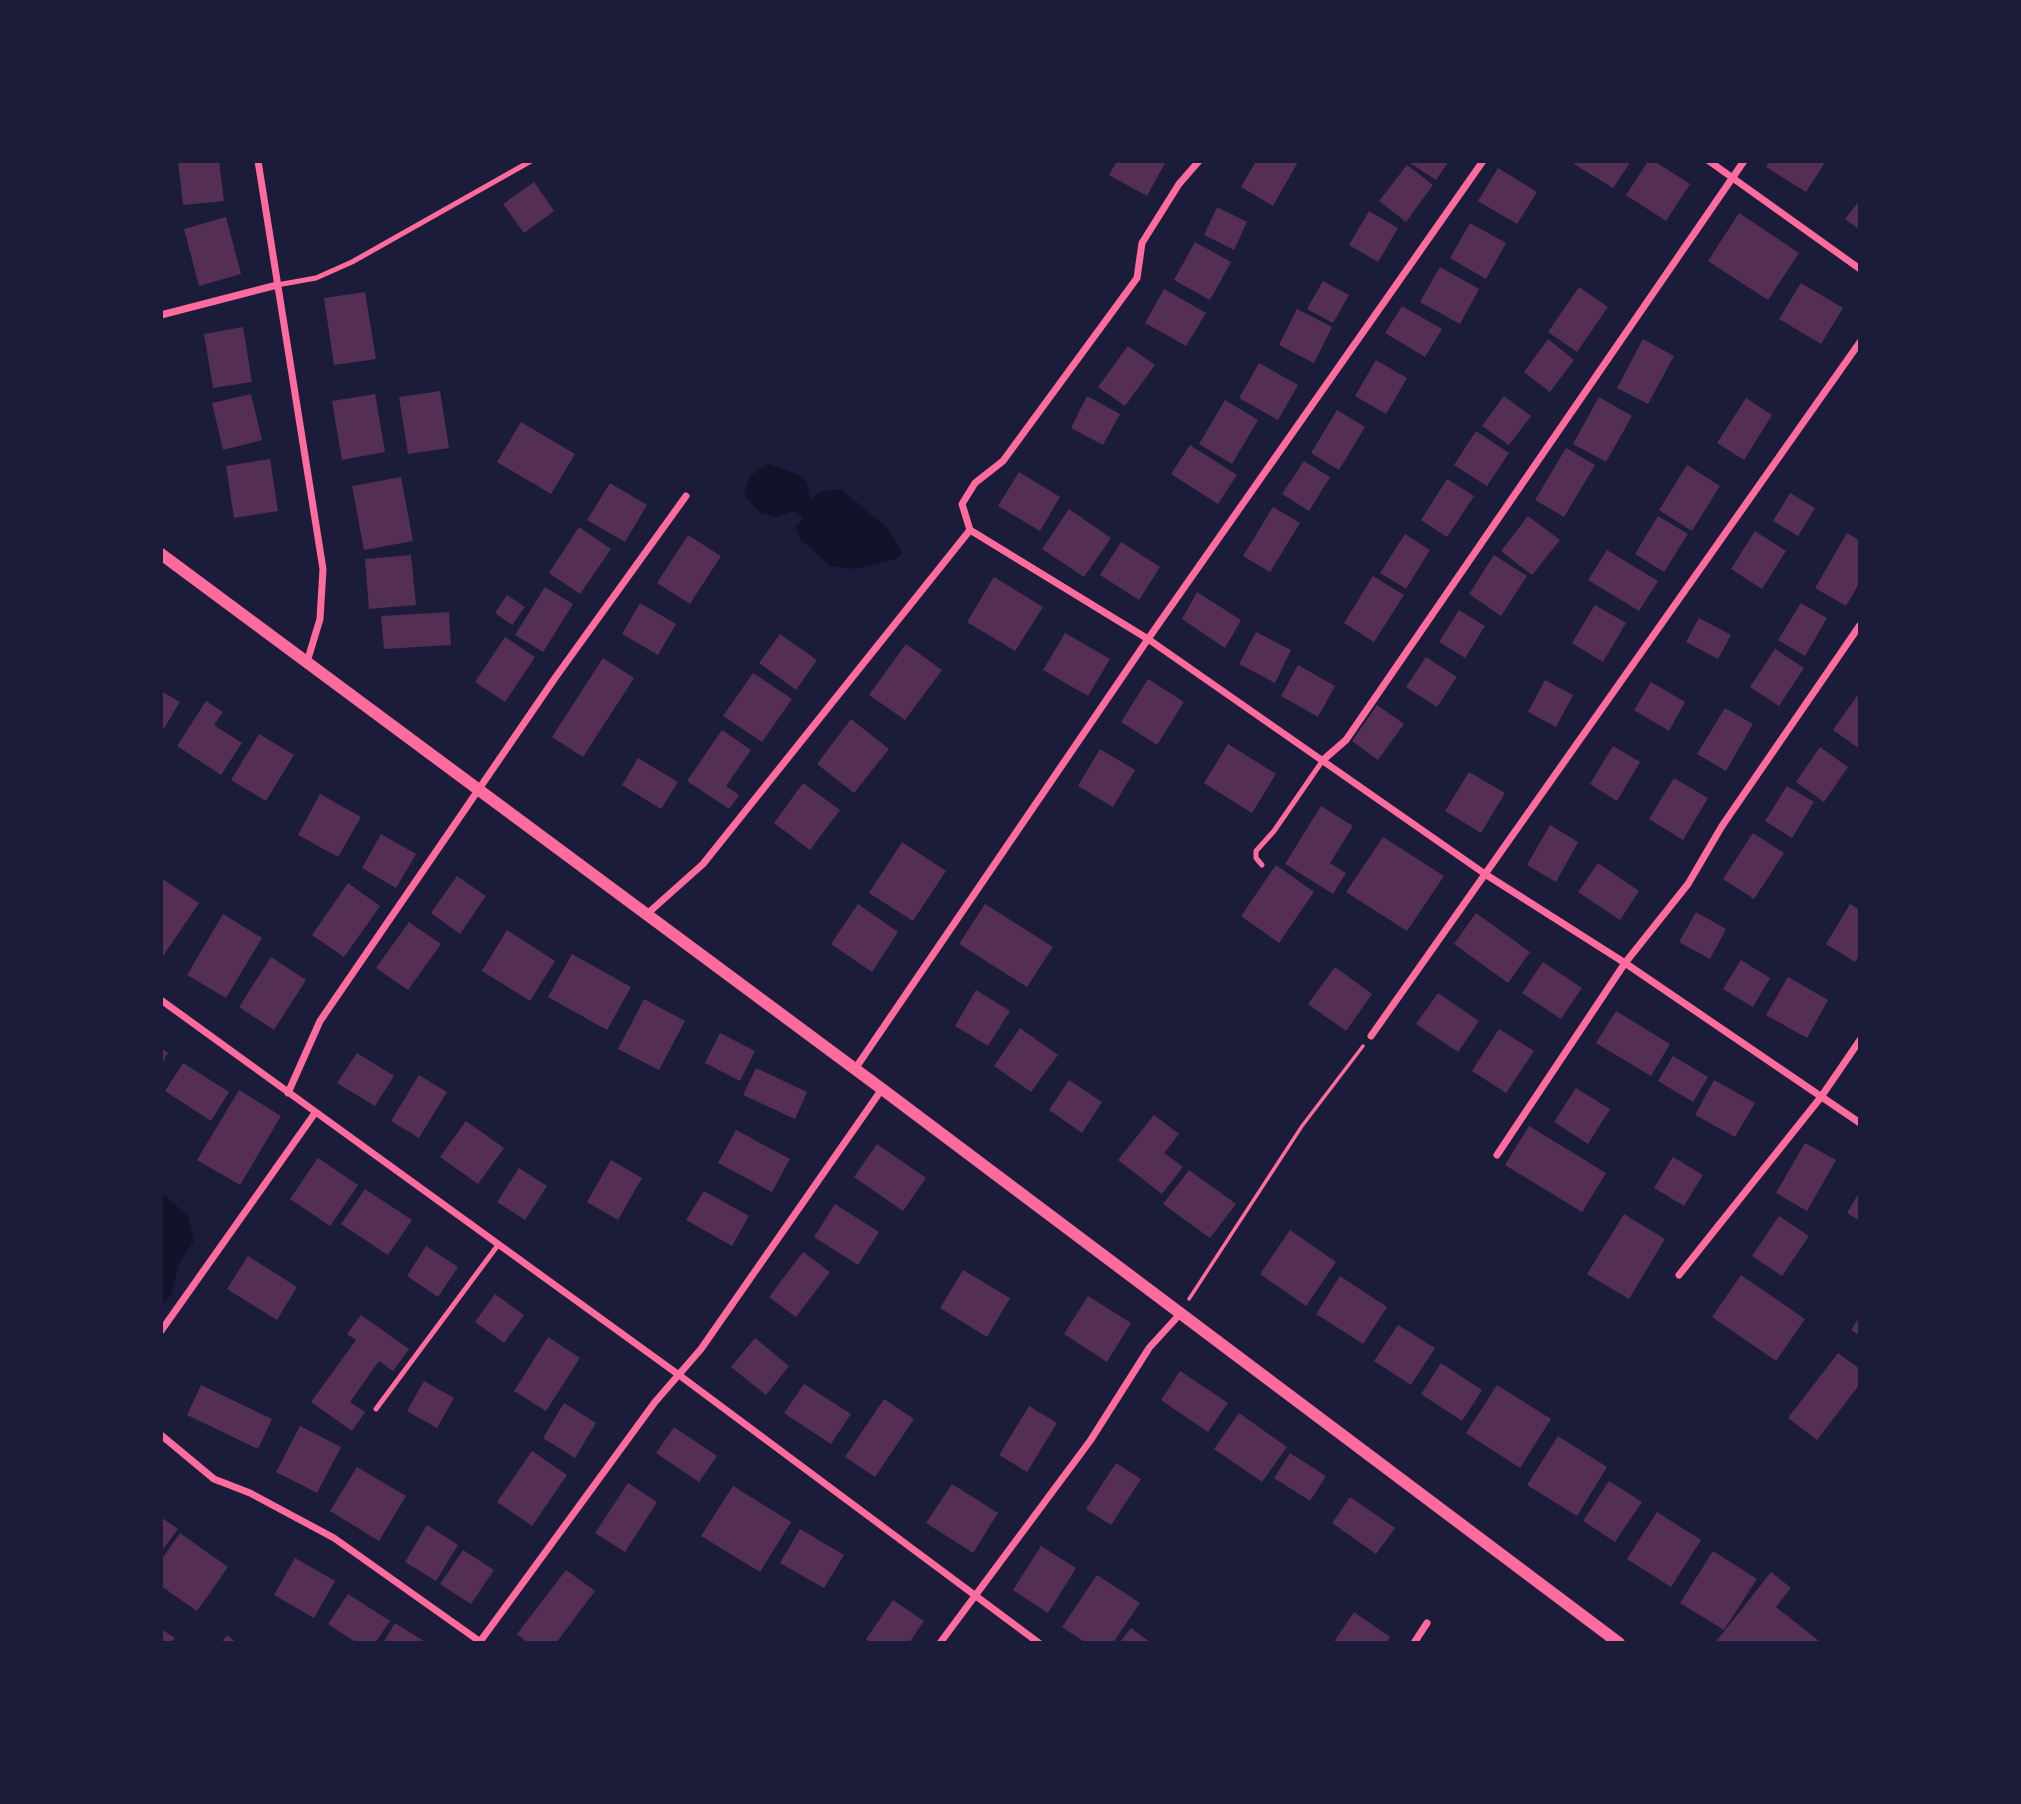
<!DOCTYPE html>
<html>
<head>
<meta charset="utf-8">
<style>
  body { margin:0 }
  #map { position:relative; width:2021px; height:1804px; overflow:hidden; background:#1b1b3a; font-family:"IBM Plex Serif",serif }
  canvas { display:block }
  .frame { position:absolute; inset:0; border:163px solid #1b1b3a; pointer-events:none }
</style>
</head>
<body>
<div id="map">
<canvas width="2021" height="1804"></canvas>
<div class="frame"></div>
</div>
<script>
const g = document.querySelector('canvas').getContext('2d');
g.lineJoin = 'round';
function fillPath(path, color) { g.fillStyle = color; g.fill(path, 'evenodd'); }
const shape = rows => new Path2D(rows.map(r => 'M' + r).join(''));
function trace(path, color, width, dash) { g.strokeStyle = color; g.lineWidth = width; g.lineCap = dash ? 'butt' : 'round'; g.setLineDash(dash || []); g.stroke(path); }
const water = shape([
  [768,464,800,475,806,481,811,501,819,492,841,489,886,527,895,539,902,553,896,559,857,569,830,566,800,539,795,527,803,518,794,511,776,517,759,512,744,494,750,476],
  [161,1192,188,1216,194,1241,178,1265,172,1294,161,1307]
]);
const building = shape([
  [178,161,219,161,224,201,183,205],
  [1117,161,1166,161,1147,196,1109,175],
  [1256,161,1298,162,1273,206,1241,187],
  [1407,161,1449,161,1436,180],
  [1576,161,1631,161,1613,188,1574,164],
  [1648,161,1654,161,1690,184,1666,221,1626,195],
  [1770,161,1826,161,1806,192,1766,167],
  [1407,165,1433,185,1406,222,1379,201],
  [1498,168,1537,192,1517,224,1478,201],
  [534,182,554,211,524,233,503,204],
  [1860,200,1860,230,1845,219],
  [1217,207,1247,222,1234,250,1204,235],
  [1369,211,1398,228,1378,262,1349,245],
  [1739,213,1799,253,1768,300,1708,261],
  [226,217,241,274,199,286,184,229],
  [1470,223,1506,243,1486,279,1450,258],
  [1195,242,1231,262,1210,300,1174,280],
  [1440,267,1479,289,1460,324,1420,302],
  [1323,281,1349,295,1333,323,1307,309],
  [1801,283,1843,308,1821,344,1779,319],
  [1579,287,1608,307,1577,352,1548,332],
  [1164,289,1206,313,1186,346,1145,323],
  [365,292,376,359,334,365,324,298],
  [1402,306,1442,329,1425,357,1385,333],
  [1297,309,1332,327,1314,363,1279,345],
  [243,327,252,382,213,388,204,334],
  [1548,339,1574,360,1550,392,1524,372],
  [1643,339,1674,356,1648,404,1617,388],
  [1128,346,1155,365,1125,406,1098,387],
  [1376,360,1407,378,1386,414,1355,396],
  [1259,363,1298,385,1278,420,1239,398],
  [440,391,449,448,408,454,399,397],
  [251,394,262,440,223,450,212,403],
  [375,394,385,452,342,460,332,401],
  [1087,396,1120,414,1103,445,1071,428],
  [1504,396,1531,416,1509,445,1482,426],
  [1599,397,1632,416,1606,462,1573,444],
  [1746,398,1772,415,1744,460,1717,443],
  [1225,400,1258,420,1232,464,1199,444],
  [1337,410,1365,427,1339,470,1311,453],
  [521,422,575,454,551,494,497,462],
  [1476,431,1509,453,1487,486,1454,465],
  [1190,445,1237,475,1218,504,1171,474],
  [1566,448,1595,465,1564,517,1535,500],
  [270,459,278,511,234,518,226,466],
  [1304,461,1330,477,1309,511,1282,494],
  [1687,465,1720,486,1692,531,1659,510],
  [1019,472,1060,497,1040,531,998,506],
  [401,477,413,541,364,550,352,486],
  [1447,479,1474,496,1447,537,1421,520],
  [610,483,647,505,625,542,587,520],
  [1790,493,1815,508,1798,536,1773,521],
  [1273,507,1300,523,1270,572,1243,556],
  [1069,509,1111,538,1084,577,1042,549],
  [1528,516,1560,540,1532,575,1501,551],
  [1658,516,1688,534,1664,572,1635,554],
  [579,527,611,549,580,594,549,573],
  [1755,531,1786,551,1762,589,1731,569],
  [1847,533,1860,541,1860,582,1846,606,1815,588],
  [1405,534,1430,550,1406,589,1380,573],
  [688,535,721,556,690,604,657,583],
  [1121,542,1160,567,1139,600,1100,575],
  [1607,550,1658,581,1639,611,1588,580],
  [411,555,416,605,369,609,365,559],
  [1494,555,1527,576,1501,616,1469,594],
  [1373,576,1404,595,1374,642,1344,623],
  [994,577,1043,607,1015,651,967,622],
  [545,587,573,604,543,652,515,635],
  [1197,592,1241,620,1225,648,1182,619],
  [507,595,525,607,512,625,495,613],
  [640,603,676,624,658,655,622,634],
  [1801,603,1827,618,1805,656,1778,640],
  [1595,605,1626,623,1603,662,1572,643],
  [1459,610,1485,626,1465,658,1439,642],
  [449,612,451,645,384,649,381,616],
  [1699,618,1731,635,1718,659,1686,642],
  [1256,632,1291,650,1275,683,1239,664],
  [1065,633,1110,659,1088,696,1043,670],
  [780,634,817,660,796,690,759,663],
  [505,637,535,657,505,702,475,682],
  [906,644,942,670,905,720,869,695],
  [1775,649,1804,668,1779,706,1750,687],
  [1426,657,1457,677,1437,707,1406,687],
  [603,658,634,678,583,757,552,737],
  [1298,665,1335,686,1318,717,1281,696],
  [753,673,792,699,762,742,723,716],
  [1148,679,1184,702,1157,745,1121,722],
  [1545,680,1573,695,1556,727,1528,712],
  [1651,682,1685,702,1669,731,1634,710],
  [161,691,180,702,161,733],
  [1857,696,1860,698,1860,749,1833,730],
  [206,701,223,712,214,725,242,743,221,775,177,746],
  [1377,705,1404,724,1378,760,1352,741],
  [1725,708,1753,724,1726,771,1697,754],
  [851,719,889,749,854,793,817,764],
  [722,730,751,750,726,786,739,795,729,809,687,781],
  [259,734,294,755,266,801,231,780],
  [1228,744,1276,774,1252,813,1204,783],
  [1613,746,1640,762,1617,801,1590,784],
  [1820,747,1848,767,1824,802,1796,782],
  [1100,749,1135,770,1113,807,1078,786],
  [638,758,678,782,661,809,622,785],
  [1469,772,1505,793,1481,833,1445,811],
  [1674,778,1708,798,1683,840,1649,819],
  [803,783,840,810,810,850,774,823],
  [1787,786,1814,802,1792,838,1765,821],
  [320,794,361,817,338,857,298,835],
  [1321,806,1353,826,1330,863,1346,873,1333,894,1285,864],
  [1550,825,1578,842,1556,882,1527,865],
  [1753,833,1784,853,1754,899,1723,879],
  [381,834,416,854,396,888,362,868],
  [1383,837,1444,876,1407,931,1346,892],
  [902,842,946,871,913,921,869,893],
  [1598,863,1639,891,1620,920,1578,892],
  [1276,865,1314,892,1279,943,1241,916],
  [457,876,486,896,460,934,431,913],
  [161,878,199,903,161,959],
  [348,883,380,906,344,957,312,935],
  [858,904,898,932,872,972,831,944],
  [985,904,1053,947,1027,987,959,944],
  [1850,904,1860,910,1860,954,1855,962,1826,944],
  [1696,912,1726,929,1710,959,1679,942],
  [1476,913,1530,952,1508,983,1454,944],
  [223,914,262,938,226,998,187,975],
  [409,922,441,944,408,990,376,968],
  [507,930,555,961,530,1001,482,971],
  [572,954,631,987,607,1030,548,997],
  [271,957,306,980,274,1030,239,1007],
  [1741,960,1770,978,1753,1007,1723,989],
  [1543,962,1582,988,1561,1019,1522,993],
  [1335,967,1372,994,1346,1031,1308,1004],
  [1788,977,1828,1000,1807,1038,1766,1015],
  [976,990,1010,1011,988,1046,955,1026],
  [1438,993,1479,1021,1458,1052,1416,1024],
  [644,999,685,1021,659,1070,618,1049],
  [1616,1011,1670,1044,1651,1076,1596,1043],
  [1020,1028,1058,1055,1031,1092,994,1066],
  [1499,1029,1534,1051,1506,1093,1472,1071],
  [720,1033,755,1051,740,1081,705,1063],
  [161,1048,168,1053,161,1065],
  [357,1053,394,1076,375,1106,337,1083],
  [1673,1056,1708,1077,1693,1102,1658,1081],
  [183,1063,229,1092,211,1121,165,1091],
  [756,1068,807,1092,795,1119,743,1095],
  [419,1075,447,1092,419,1138,391,1121],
  [1069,1080,1102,1102,1082,1133,1049,1110],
  [1714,1080,1755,1103,1735,1137,1695,1115],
  [1576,1088,1610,1109,1588,1144,1554,1122],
  [239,1090,281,1116,240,1185,197,1160],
  [1154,1115,1179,1134,1164,1153,1183,1167,1162,1194,1118,1160],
  [466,1121,504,1148,478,1184,440,1157],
  [1529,1126,1606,1173,1582,1212,1505,1165],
  [736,1130,790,1159,772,1192,718,1163],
  [1805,1143,1836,1160,1807,1211,1776,1193],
  [877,1144,926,1178,903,1211,854,1177],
  [1673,1157,1703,1175,1684,1206,1654,1188],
  [318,1158,358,1185,330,1226,290,1199],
  [611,1160,642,1178,618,1220,587,1202],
  [519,1168,547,1186,525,1220,497,1202],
  [1189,1170,1236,1204,1210,1238,1163,1204],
  [365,1189,412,1220,388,1255,341,1224],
  [704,1191,749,1216,732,1246,686,1220],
  [1860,1191,1860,1221,1847,1213],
  [835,1204,879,1232,858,1265,814,1237],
  [1624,1214,1665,1239,1629,1299,1587,1274],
  [1779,1216,1809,1236,1782,1276,1752,1256],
  [1290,1230,1336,1262,1306,1306,1260,1274],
  [426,1246,458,1267,438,1297,407,1276],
  [803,1252,830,1272,796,1317,769,1297],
  [248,1256,297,1287,277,1320,227,1289],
  [963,1270,1010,1298,987,1337,940,1308],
  [1741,1275,1805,1319,1776,1361,1712,1317],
  [1340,1276,1387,1307,1363,1344,1316,1314],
  [495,1294,524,1315,504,1343,475,1322],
  [1088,1296,1131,1323,1107,1362,1064,1334],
  [361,1315,409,1349,393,1371,379,1361,350,1402,365,1412,352,1431,311,1402,356,1340,347,1334],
  [1860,1316,1860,1336,1851,1330],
  [1398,1325,1435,1348,1411,1385,1374,1361],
  [548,1337,580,1358,546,1411,514,1391],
  [755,1338,789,1366,766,1395,731,1367],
  [1838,1353,1860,1369,1860,1384,1817,1440,1788,1418],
  [1441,1363,1482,1390,1462,1421,1421,1394],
  [1180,1371,1228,1403,1208,1432,1161,1400],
  [424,1381,454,1398,437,1428,407,1411],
  [804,1384,851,1414,831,1444,784,1413],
  [201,1385,272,1419,258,1449,187,1415],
  [1497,1385,1551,1419,1520,1468,1466,1433],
  [884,1399,914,1419,875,1477,845,1457],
  [564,1403,596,1423,575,1458,543,1438],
  [1029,1406,1057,1423,1027,1472,999,1455],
  [1239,1413,1287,1447,1262,1482,1214,1449],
  [300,1426,341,1447,317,1493,276,1472],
  [674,1427,717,1456,699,1482,656,1453],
  [1558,1436,1607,1467,1577,1516,1527,1485],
  [532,1451,567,1475,532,1526,497,1502],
  [1290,1453,1326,1476,1310,1501,1274,1478],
  [1116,1463,1141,1479,1111,1525,1086,1509],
  [357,1467,406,1496,379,1541,330,1511],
  [1609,1481,1642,1502,1615,1542,1583,1521],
  [628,1483,657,1502,625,1552,595,1533],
  [952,1484,998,1513,973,1553,926,1523],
  [733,1486,791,1522,760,1572,701,1536],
  [1350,1497,1395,1528,1376,1554,1332,1523],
  [1657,1512,1701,1540,1671,1587,1627,1559],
  [161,1517,178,1529,161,1552],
  [427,1525,458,1545,436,1581,405,1562],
  [800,1529,844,1555,824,1588,780,1563],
  [180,1533,228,1567,197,1611,161,1586,161,1560],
  [1041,1546,1076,1568,1048,1613,1013,1590],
  [463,1550,494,1570,471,1604,440,1584],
  [1713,1551,1757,1579,1724,1630,1680,1603],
  [295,1558,335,1581,314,1618,274,1595],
  [566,1570,595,1591,556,1643,528,1643,517,1634],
  [1771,1572,1791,1588,1776,1607,1819,1641,1817,1643,1715,1643],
  [1097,1575,1140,1603,1113,1643,1086,1643,1062,1627],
  [348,1594,390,1621,375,1643,357,1643,328,1624],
  [893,1600,924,1621,909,1643,871,1643,866,1639],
  [1354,1612,1390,1637,1386,1643,1333,1643],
  [395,1623,427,1643,383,1643],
  [1131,1628,1151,1643,1119,1643],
  [161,1629,175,1638,171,1643,161,1643],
  [227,1635,237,1643,221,1643]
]);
const path = shape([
  [1189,1299,1302,1126,1363,1046]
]);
const service = shape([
  [277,285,316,278,352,262,531,161],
  [1262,865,1256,858,1256,851,1274,831,1323,760],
  [376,1409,498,1245]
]);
const minor = shape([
  [258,161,323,569,320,619,307,662],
  [1709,161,1860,269],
  [161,315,277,285],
  [970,530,1148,639,1485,874,1625,963,1860,1123],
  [1323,760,1346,740,1744,161],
  [647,914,703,864,970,530,962,504,975,483,1003,461,1137,278,1142,243,1179,184,1199,161],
  [161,1000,679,1375,1039,1643],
  [1371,1036,1860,342],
  [855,1069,1148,639,1483,161],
  [288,1093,320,1021,555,678,686,496],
  [1497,1155,1625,963,1688,884,1722,826,1860,625],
  [1679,1275,1821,1097,1860,1040],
  [161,1331,315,1113],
  [161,1435,214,1479,250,1493,334,1538,482,1643],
  [479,1643,655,1402,701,1349,882,1089],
  [940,1643,1090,1441,1149,1348,1180,1314],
  [1414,1643,1427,1623]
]);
const tertiary = shape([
  [161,554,882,1089,1619,1643]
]);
fillPath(water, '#12122b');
fillPath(building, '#542f53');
trace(path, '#ff6b9d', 3.5);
trace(service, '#ff6b9d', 5);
trace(minor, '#ff6b9d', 7);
trace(tertiary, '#ff6b9d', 12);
</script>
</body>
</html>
